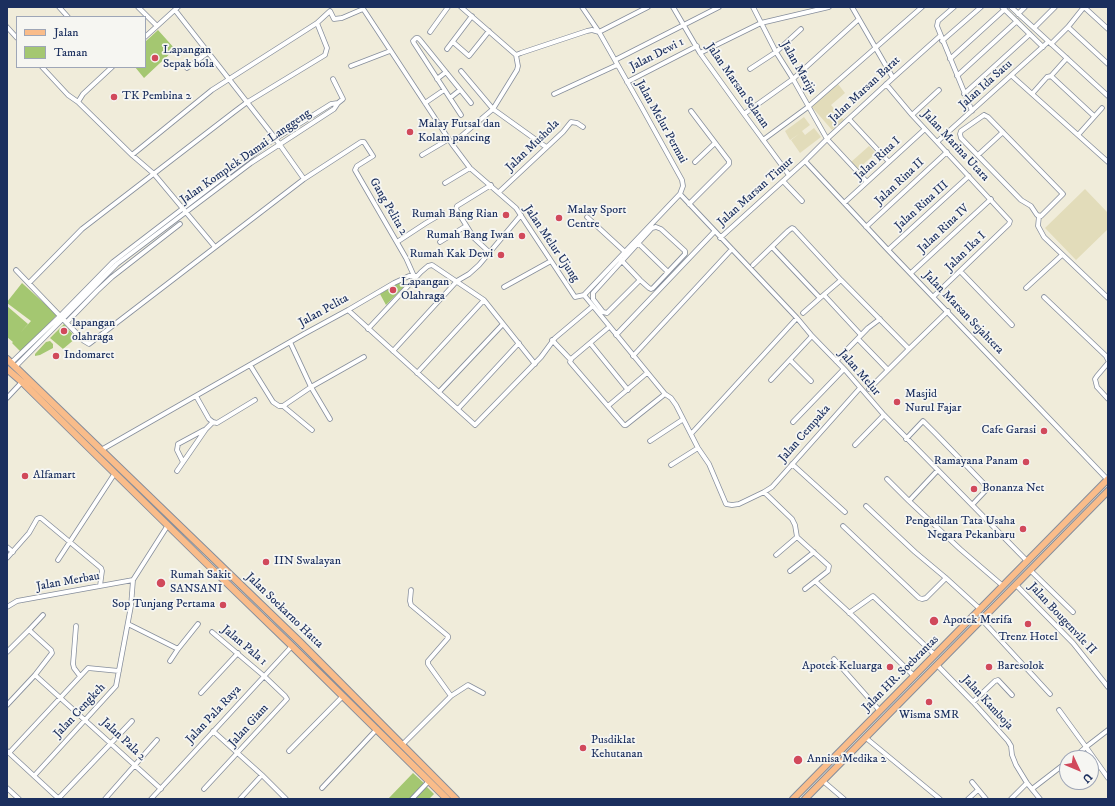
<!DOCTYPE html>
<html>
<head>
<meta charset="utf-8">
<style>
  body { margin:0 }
  #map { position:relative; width:1115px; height:806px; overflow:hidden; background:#f0ecda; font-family:"IM FELL DW Pica",serif }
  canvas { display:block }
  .frame { position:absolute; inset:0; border:8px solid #1b2f5e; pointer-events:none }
  .legend { position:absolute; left:16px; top:16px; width:130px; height:52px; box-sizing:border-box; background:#f6f6f2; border:1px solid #9ea6b7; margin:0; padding:5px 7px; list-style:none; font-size:12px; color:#1b2f5e }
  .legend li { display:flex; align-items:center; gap:8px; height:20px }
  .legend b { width:20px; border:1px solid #9ea6b7 }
  .north { position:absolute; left:1059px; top:750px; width:40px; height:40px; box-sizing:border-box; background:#f6f6f2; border:1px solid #9ea6b7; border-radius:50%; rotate:134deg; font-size:11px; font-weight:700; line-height:16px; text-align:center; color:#1b2f5e }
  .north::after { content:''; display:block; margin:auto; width:14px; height:18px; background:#d1495b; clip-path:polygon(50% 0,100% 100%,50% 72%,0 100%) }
</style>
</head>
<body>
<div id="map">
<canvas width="1115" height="806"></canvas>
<div class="frame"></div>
<ul class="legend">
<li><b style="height:5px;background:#f9bc8a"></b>Jalan</li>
<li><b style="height:11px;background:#a4c771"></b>Taman</li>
</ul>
<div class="north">U</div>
</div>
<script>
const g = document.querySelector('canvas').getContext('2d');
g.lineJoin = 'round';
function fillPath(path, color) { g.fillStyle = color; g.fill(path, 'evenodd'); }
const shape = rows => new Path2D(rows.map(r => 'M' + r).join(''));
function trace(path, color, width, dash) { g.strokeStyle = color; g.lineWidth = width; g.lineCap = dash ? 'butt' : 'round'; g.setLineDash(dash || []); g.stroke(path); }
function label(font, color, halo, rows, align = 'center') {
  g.font = font + ' "IM FELL DW Pica",serif'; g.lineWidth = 3.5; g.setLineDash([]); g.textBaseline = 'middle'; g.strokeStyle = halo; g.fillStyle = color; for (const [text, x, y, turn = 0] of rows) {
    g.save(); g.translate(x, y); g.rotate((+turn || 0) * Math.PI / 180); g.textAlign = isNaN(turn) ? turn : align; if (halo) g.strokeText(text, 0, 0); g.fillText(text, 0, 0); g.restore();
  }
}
const built = shape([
  [838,84,845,93,831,105,844,120,832,130,811,106],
  [804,117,810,125,802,131,805,135,814,128,821,137,800,153,791,140,799,134,790,140,785,131],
  [869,146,876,153,858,169,851,162],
  [1085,189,1108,213,1108,229,1076,260,1045,228]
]);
const green = shape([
  [158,30,175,49,144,78,135,67,145,67,145,42],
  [401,281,404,287,386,305,380,294],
  [22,283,57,315,21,352,12,343,13,342,7,337,7,306,28,324,20,333,31,321,7,303,7,302],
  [64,324,76,338,63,349,50,338],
  [50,341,53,344,53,348,40,355,35,356,35,354,46,342],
  [413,773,425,784,410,799,388,799],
  [426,786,434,794,429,799,413,799]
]);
const minor = shape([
  [59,7,68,17],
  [138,7,157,26],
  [362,7,452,144,470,168,516,208,575,297,584,295,680,194,683,186,682,180,641,106,599,32,582,7],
  [461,7,516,55],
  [673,7,700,53,744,114,789,175],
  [753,7,776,52,793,79,827,139,867,182],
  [852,7,893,78],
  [954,7,938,21,937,26,972,111],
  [1002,7,1043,47],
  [1011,7,1108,96],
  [1084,7,1108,29],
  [175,10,275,138,304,179],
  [1018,14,1025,7],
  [7,27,17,38],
  [1068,27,1108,64],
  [1034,28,1055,7],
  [430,32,448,7],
  [599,32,648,7],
  [145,37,178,7],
  [942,41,981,7],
  [453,42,469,56,489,31],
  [1051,44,1068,27,1084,7],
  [447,49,472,16],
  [700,53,761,23,829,7],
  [950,59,1005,9],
  [615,60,719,7],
  [351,66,390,51],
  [42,67,68,95,78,102],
  [112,67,83,94,78,102,132,155,154,174,215,247],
  [187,68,209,52],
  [750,69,776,52,801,29],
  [461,71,493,109,546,147],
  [957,76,1017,21],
  [1012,76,1108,162],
  [1051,76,1067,58],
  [437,79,446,72],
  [627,82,697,46],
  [886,84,912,115,1010,221,1009,224,934,296],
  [554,94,617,65],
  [964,94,1030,34],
  [1032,94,1047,77,1051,76,1094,116],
  [450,98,460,90],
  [425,103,444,90],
  [744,114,793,79,859,19],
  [461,115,414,43,413,41,416,38,418,38,420,40,471,103],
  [912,115,939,90],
  [984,115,988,117,1063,194,1041,216,1037,215,1031,206,1021,200,961,138,960,134,961,131,984,115],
  [849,119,889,162],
  [1078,135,1102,108],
  [763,140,808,107,922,7],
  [937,142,1048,42],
  [452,144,493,109,517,70,518,66,516,55,521,53,587,31,592,30,599,32],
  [132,155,212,90,317,23,330,11,334,19,342,18,363,9],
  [422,155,449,139],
  [978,155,1003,132],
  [805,161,888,250,1107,479],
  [695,162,715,143],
  [783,181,802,201],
  [445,183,470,168],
  [499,192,563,132,571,122,577,123,583,127],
  [680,194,797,318,812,336,846,371,884,415,1027,561],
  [844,203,925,129],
  [689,204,729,164,729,161,691,111],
  [1039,216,1038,226,1044,237,1108,298],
  [587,217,625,252],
  [866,227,947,152],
  [720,238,805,161,827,139,893,78,940,36],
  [397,242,426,223,443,213],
  [440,242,466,226],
  [638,243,668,272],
  [772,247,820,298,841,280],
  [888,250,969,176],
  [489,252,474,238,456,209,457,206,491,185],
  [619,258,622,261,640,280,649,288,651,289,653,288,685,254,685,251,661,229,656,227,652,228,622,261,593,293,593,299,603,312,607,313,640,280],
  [753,265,788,231,792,228,794,229,841,280,909,349],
  [16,270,84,341,89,344,304,179,361,142,364,142,373,156,357,166,355,170,406,258,414,276],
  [960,271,1012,325],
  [911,273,991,199],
  [29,283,82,229,234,112,246,103,325,55,327,48,317,23],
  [504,287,551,261],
  [1026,288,1062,255],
  [584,295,665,394,626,425,624,425,570,362,571,359,590,343],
  [824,295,861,335],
  [1044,297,1106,356,1108,360],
  [348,310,475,425,541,357,555,338,593,306],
  [803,313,820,298],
  [67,322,97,291,112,277,180,224],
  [609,327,590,343,628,390],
  [368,329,421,272,428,266,432,265,484,300,535,364],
  [616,335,714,232],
  [858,339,888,370],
  [552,340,571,360],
  [290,342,311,387,330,419],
  [393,351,457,281,469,274,479,265,521,215],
  [633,356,732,249],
  [790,360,811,381],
  [836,361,868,328,880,319],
  [11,363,60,316,113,262,267,144,331,104,338,103],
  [1108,363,1097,376,1095,379,1097,387,1108,399],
  [250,365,273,402,279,406,283,406,312,430],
  [15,367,117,264,251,163,334,109,338,103,343,99,333,79],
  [417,373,484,300],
  [771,380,812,336],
  [869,389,909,349,948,311],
  [439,392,503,324],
  [665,394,671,398,676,405,698,448,709,464,726,504,732,505,739,504,764,492,792,519,795,525,797,537,829,566,828,571,805,589],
  [196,396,209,419,213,422,217,423,255,400],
  [7,398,22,382],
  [283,406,311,387,364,357],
  [608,406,647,373],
  [458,409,519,343],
  [793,422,844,369],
  [691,434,797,318],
  [906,439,923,421,936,434,988,488,972,505],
  [650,441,682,420],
  [855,445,884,415],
  [101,450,304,334,348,310,394,283,409,276,417,276],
  [183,462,177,450,178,444,204,430],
  [792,464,845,512],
  [671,465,698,448],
  [177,471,206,429,213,422],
  [937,471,909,501,960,549,1003,586],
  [887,479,909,501],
  [764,492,772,487,860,388],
  [866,506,915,552,946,578,980,609],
  [843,526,919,598,922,599,926,598,946,578],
  [7,547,13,552],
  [776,555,797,537],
  [7,558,29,533,37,519,39,518,41,518,101,568,102,571,100,586],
  [58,560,115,473],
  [1030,570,1073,612],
  [790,571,814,552],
  [815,581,855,618,914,676],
  [1016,585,1073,643,1108,687],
  [7,607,17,601,133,580],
  [849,613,873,596,935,655],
  [982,620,1050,694],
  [128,624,178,649,198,624],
  [76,626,73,664,74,668,80,676],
  [29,630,43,615],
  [7,652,29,630,51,650,52,653,35,675,7,705],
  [834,659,880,711],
  [170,661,178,649],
  [937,665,973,702,1008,741,1011,746,1012,755,1016,765,1027,783,1040,799],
  [35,675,161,789],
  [201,693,238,653],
  [451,696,468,685,483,693],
  [973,702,995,681,998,680,1012,695],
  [1059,710,1086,747,1073,758],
  [1108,730,1086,747,1108,778],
  [213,731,262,775,286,799],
  [866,738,940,799],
  [403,744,451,696,428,664,428,661,448,638,448,636,411,605,410,601,411,590],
  [7,751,59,799],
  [289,751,343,696],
  [9,753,88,668,119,671],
  [34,776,116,686,131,606,133,580,168,525],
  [823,781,844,799],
  [972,782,986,799],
  [7,788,19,799],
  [322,788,377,729],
  [204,789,287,699,285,696,264,676,212,632],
  [1032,789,1067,762],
  [58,799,132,721],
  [105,799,157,740],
  [151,799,292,646],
  [240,799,262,775],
  [412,799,429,781],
  [968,799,978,790],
  [1011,799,1027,783]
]);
const primary = shape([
  [7,359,300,642,456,799],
  [7,369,22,382,202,559,292,646,447,799],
  [793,799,1108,479],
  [805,799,1108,491]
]);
const markers = [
  [155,58,4,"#d1495b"],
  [114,97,4,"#d1495b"],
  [410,132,4,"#d1495b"],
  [506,215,4,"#d1495b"],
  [559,218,4,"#d1495b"],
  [522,236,4,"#d1495b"],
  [501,255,4,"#d1495b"],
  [393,290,4,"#d1495b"],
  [64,331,4,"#d1495b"],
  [56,356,4,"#d1495b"],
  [897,402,4,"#d1495b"],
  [1044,431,4,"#d1495b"],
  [1026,462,4,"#d1495b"],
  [25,476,4,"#d1495b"],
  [974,489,4,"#d1495b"],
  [1023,529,4,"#d1495b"],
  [266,562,4,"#d1495b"],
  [161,583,5,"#d1495b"],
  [223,605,4,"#d1495b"],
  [934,621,5,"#d1495b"],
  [1028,624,4,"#d1495b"],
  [890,667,4,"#d1495b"],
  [989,667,4,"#d1495b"],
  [929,702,4,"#d1495b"],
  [583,748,4,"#d1495b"],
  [798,760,5,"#d1495b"]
];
const poiNames = [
  ["Lapangan",163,51],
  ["Sepak bola",163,65],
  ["TK Pembina 2",122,97],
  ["Malay Futsal dan",418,125],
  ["Kolam pancing",418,139],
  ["Malay Sport",567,211],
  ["Centre",567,225],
  ["Rumah Bang Rian",498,215,"right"],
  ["Rumah Bang Iwan",514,236,"right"],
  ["Rumah Kak Dewi",493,255,"right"],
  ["Lapangan",401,283],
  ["Olahraga",401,297],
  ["lapangan",72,324],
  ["olahraga",72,338],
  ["Indomaret",64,356],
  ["Masjid",905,395],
  ["Nurul Fajar",905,409],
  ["Cafe Garasi",1036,431,"right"],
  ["Ramayana Panam",1018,462,"right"],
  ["Alfamart",33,476],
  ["Bonanza Net",982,489],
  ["Pengadilan Tata Usaha",1015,522,"right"],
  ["Negara Pekanbaru",1015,536,"right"],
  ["IIN Swalayan",274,562],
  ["Rumah Sakit",170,576],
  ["SANSANI",170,590],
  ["Sop Tunjang Pertama",215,605,"right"],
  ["Apotek Merifa",943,621],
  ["Trenz Hotel",1028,638,"center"],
  ["Apotek Keluarga",882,667,"right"],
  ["Baresolok",997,667],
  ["Wisma SMR",929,716,"center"],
  ["Pusdiklat",591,741],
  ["Kehutanan",591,755],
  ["Annisa Medika 2",807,760]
];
const streetNames = [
  ["Jalan Dewi 1",657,55,-27],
  ["Jalan Marija",798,68,60],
  ["Jalan Ida Satu",986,85,-42],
  ["Jalan Marsan Selatan",737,86,55],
  ["Jalan Marsan Barat",865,90,-43],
  ["Jalan Melur Permai",661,122,61],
  ["Jalan Mushola",533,146,-44],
  ["Jalan Marina Utara",955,146,47],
  ["Jalan Komplek Damai Langgeng",246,157,-35],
  ["Jalan Rina I",878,159,-43],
  ["Jalan Rina II",900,182,-43],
  ["Jalan Marsan Timur",756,192,-42],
  ["Jalan Rina III",922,206,-42],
  ["Gang Pelita 2",388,207,60],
  ["Jalan Rina IV",944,229,-43],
  ["Jalan Melur Ujung",551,244,56],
  ["Jalan Ika I",966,252,-44],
  ["Jalan Pelita",324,311,-29],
  ["Jalan Marsan Sejahtera",963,313,46],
  ["Jalan Melur",859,373,49],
  ["Jalan Cempaka",805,434,-49],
  ["Jalan Merbau",68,582,-10],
  ["Jalan Soekarno Hatta",284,611,44],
  ["Jalan Bougenvile II",1062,619,47],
  ["Jalan Pala 1",244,646,40],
  ["Jalan HR. Soebrantas",901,674,-45],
  ["Jalan Kamboja",987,703,47],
  ["Jalan Cengkeh",80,711,-47],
  ["Jalan Pala Raya",214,715,-47],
  ["Jalan Giam",249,726,-48],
  ["Jalan Pala 2",123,740,43]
];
fillPath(built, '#e2dcba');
fillPath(green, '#a4c771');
trace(minor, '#868e9c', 5.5);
trace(primary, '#868e9c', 8);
trace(minor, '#fff', 4);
trace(primary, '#f9bc8a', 6);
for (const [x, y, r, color] of markers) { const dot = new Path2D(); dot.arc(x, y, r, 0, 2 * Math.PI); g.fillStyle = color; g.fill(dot); trace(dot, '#f6f6f2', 1.5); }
label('12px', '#1b2f5e', '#f6f6f2', poiNames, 'left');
label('12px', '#1b2f5e', '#f6f6f2', streetNames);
</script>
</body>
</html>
